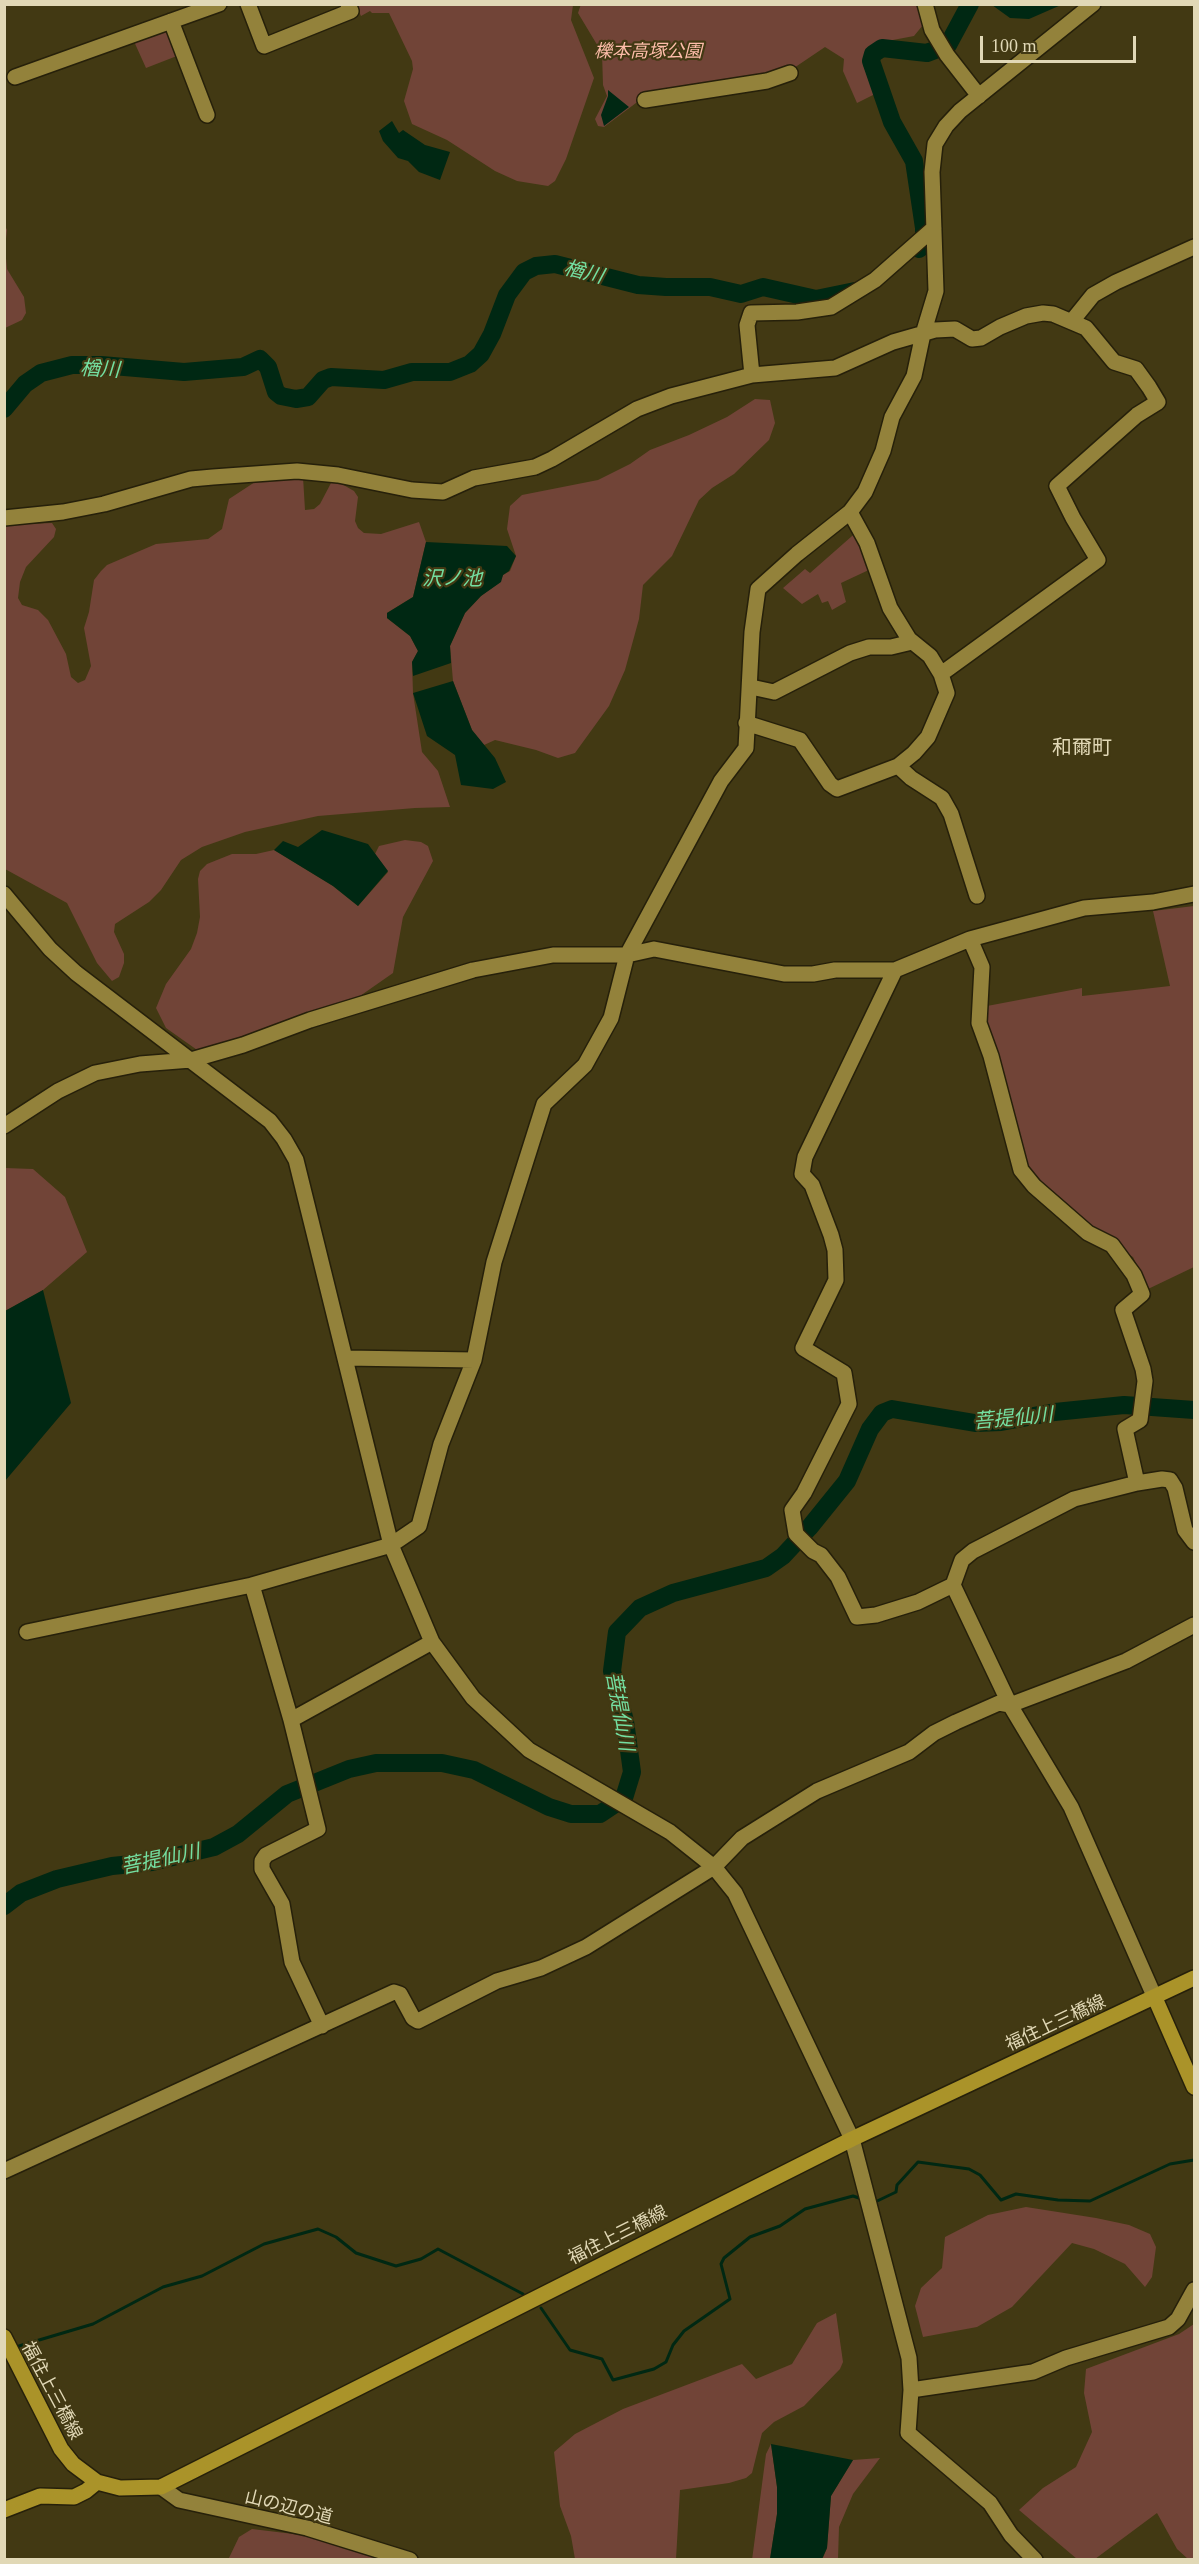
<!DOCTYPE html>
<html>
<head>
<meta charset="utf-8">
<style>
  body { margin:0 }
  #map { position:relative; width:1199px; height:2564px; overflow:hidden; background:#423913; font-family:Georgia,serif }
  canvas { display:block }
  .frame { position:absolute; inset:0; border:6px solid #e1d8b6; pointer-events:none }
  .scale { position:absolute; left:980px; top:36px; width:156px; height:27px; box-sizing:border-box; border:3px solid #e1d8b6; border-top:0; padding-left:8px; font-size:18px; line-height:21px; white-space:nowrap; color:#e1d8b6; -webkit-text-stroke:4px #423913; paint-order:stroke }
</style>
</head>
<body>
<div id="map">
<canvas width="1199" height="2564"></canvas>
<div class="frame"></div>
<div class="scale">100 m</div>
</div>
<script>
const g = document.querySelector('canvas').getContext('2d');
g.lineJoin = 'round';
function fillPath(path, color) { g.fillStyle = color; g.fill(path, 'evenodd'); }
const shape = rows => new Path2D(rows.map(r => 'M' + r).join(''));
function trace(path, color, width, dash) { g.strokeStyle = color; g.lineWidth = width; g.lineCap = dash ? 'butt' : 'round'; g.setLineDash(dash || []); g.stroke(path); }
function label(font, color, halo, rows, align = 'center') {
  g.font = font + ' Georgia,"Noto Sans JP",serif'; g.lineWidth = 4.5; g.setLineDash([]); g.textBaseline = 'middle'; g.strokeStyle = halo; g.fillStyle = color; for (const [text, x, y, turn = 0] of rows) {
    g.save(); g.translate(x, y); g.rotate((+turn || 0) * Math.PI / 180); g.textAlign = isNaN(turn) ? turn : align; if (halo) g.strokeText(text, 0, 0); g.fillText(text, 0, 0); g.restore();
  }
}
const green = shape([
  [581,4,916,4,923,25,914,36,877,43,863,65,875,94,857,103,843,71,844,59,825,47,788,72,640,100,604,127,598,126,595,119,607,96,603,85,602,53,578,13],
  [356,5,573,5,571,20,594,78,566,159,555,181,548,186,517,181,495,171,447,140,412,124,404,101,413,69,412,61,389,13,372,13,370,11,361,16],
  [170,23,182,54,146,68,132,37],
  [5,226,7,230,5,247,7,269,24,297,26,313,22,320,5,328],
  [755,399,770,400,775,423,769,440,734,474,712,488,699,500,672,556,643,585,639,619,625,670,609,706,575,753,558,758,536,750,495,740,484,745,472,730,453,681,450,646,465,613,481,596,500,582,503,575,510,571,516,556,507,529,510,506,522,495,598,480,630,464,650,450,689,435,727,417],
  [303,477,305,510,314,509,320,504,331,483,340,483,354,491,358,497,355,521,358,528,364,533,381,534,419,522,426,542,413,597,387,613,387,618,410,636,418,651,412,662,413,693,422,752,438,771,450,807,415,808,318,816,245,832,202,847,181,860,161,890,149,902,115,924,114,932,124,954,124,963,119,977,112,981,97,963,67,903,5,869,4,525,52,523,56,529,54,537,26,567,20,582,18,598,22,605,38,610,48,620,66,654,71,677,78,683,85,680,91,666,84,628,89,612,94,580,101,571,107,565,156,544,208,539,222,529,229,499,255,482],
  [860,529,873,568,841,583,846,602,832,610,828,601,822,603,818,594,802,604,783,588,805,569,810,573],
  [405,840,421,842,428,846,433,861,403,917,393,973,350,1003,200,1052,166,1028,156,1008,166,984,191,949,197,933,200,917,198,879,200,871,207,864,232,854,256,854,274,850,333,886,358,906,388,872,375,854,379,846],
  [1194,906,1194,1267,1148,1289,1133,1257,1112,1245,1060,1197,1047,1189,1031,1175,1021,1152,1004,1074,986,1024,987,1006,1082,988,1082,996,1170,986,1153,911],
  [5,1168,33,1169,65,1197,87,1252,43,1290,5,1311],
  [1026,2207,1096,2218,1129,2225,1150,2234,1156,2247,1152,2277,1145,2287,1125,2264,1094,2249,1072,2243,1012,2307,977,2327,923,2337,915,2306,921,2288,942,2268,945,2237,988,2215],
  [836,2313,843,2362,840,2369,804,2406,774,2422,762,2433,752,2473,746,2478,729,2483,680,2490,676,2559,575,2559,571,2536,560,2506,554,2452,575,2434,623,2409,742,2364,756,2379,792,2364,817,2323],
  [1194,2324,1194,2559,1188,2559,1177,2549,1157,2513,1095,2559,1077,2559,1019,2510,1043,2488,1076,2467,1092,2432,1084,2393,1086,2369,1179,2334],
  [771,2444,777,2487,777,2514,770,2559,752,2560,766,2454],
  [880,2458,853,2494,839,2527,838,2559,822,2560,827,2548,831,2496,853,2460],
  [252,2529,335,2539,389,2560,228,2560,239,2537]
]);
const water = shape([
  [992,5,1061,5,1029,19,1010,18],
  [608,90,629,107,604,126,601,115,608,96],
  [392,121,399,133,403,130,425,145,450,152,440,180,419,172,408,161,398,158,383,141,379,131],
  [426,542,507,546,516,556,509,571,503,575,501,582,481,596,465,613,450,646,451,663,413,676,412,662,418,651,410,636,387,618,387,613,413,597],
  [453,681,472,730,495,758,506,782,493,789,461,785,455,755,427,736,413,693],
  [322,830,368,844,388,871,358,906,333,886,274,850,283,841,298,847],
  [43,1290,71,1403,5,1481,5,1311],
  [771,2444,853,2460,831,2496,827,2548,822,2559,770,2559,777,2514,777,2487]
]);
const stream = shape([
  [873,2203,896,2192,897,2185,918,2162,969,2169,980,2175,1001,2200,1016,2194,1058,2200,1090,2201,1170,2164,1194,2160],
  [541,2308,570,2350,602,2359,613,2380,654,2369,666,2362,673,2345,684,2331,730,2299,721,2264,724,2258,750,2237,780,2226,805,2209,853,2196,862,2199],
  [19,2346,93,2324,163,2287,202,2276,264,2244,318,2229,336,2237,356,2253,396,2266,421,2259,438,2249,523,2294]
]);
const river = shape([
  [919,249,924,245,924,228,914,161,892,122,871,61,873,54,882,48,927,53,948,45,970,4],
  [4,409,25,384,41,373,72,365,101,365,184,372,243,367,260,359,268,367,276,392,281,396,296,399,308,397,323,380,331,377,384,380,412,372,450,372,470,364,481,354,492,334,507,295,524,272,536,266,555,264,638,285,666,287,710,287,741,294,763,287,816,299,855,291],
  [4,1906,21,1893,57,1879,112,1866,152,1862,214,1847,238,1834,287,1794,349,1769,376,1763,442,1763,474,1770,549,1807,571,1814,600,1814,624,1798,632,1772,625,1721,612,1671,617,1632,640,1608,673,1593,766,1568,783,1556,809,1528,847,1481,870,1429,882,1413,892,1409,975,1423,1001,1422,1055,1412,1124,1405,1194,1410]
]);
const minor = shape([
  [248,4,264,46,351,11,348,4],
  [925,4,932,30,947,55,979,96],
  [171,21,207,115],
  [15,77,219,4],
  [645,100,767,81,790,73],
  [1072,321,1093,295,1116,282,1194,247],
  [752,375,835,368,893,342,935,330,955,329,972,339,981,338,1000,327,1026,316,1043,313,1053,314,1086,328,1114,362,1136,369,1149,387,1158,402,1137,415,1057,486,1073,518,1098,560,941,674],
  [4,518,63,512,104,504,191,479,213,477,297,471,338,475,412,490,443,492,474,478,535,467,552,459,637,409,671,396,752,375,747,325,751,313,797,312,831,307,875,280,934,228],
  [751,687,774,692,850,653,869,647,891,647,912,642],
  [746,723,800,740,830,784,837,789,898,766,914,753,928,737,947,693,941,674,930,656,909,639,890,608,867,543,850,512],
  [898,766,911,778,942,798,951,814,977,896],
  [4,894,50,949,76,973,270,1121,284,1139,296,1160,391,1545,432,1642,473,1698,529,1750,670,1832,714,1867,735,1893,852,2139,909,2358,911,2390,908,2433,990,2503,1011,2535,1035,2560],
  [970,939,982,967,979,1023,991,1056,1021,1170,1034,1186,1088,1233,1112,1245,1134,1275,1142,1294,1123,1310,1143,1369,1145,1381,1140,1420,1125,1429,1137,1483],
  [895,970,805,1157,802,1174,812,1185,831,1235,835,1250,836,1280,803,1348,844,1373,849,1404,804,1493,792,1510,796,1534,813,1551,821,1555,838,1577,857,1617,876,1615,918,1602,953,1585],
  [4,1126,58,1091,95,1073,140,1064,191,1060,243,1045,310,1020,473,970,553,955,627,955,654,949,784,974,813,974,835,970,895,970,970,939,1084,908,1153,902,1194,894],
  [345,1358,474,1360],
  [252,1585,291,1720,318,1829,266,1855,262,1861,262,1869,282,1904,292,1962,322,2026],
  [27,1632,252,1585,391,1545,419,1526,441,1444,474,1360,494,1262,544,1104,585,1065,611,1018,627,955,721,781,746,748,752,632,758,589,797,554,850,512,865,492,883,451,892,417,914,376,923,334,936,291,932,172,935,144,946,126,960,111,1093,4],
  [291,1720,432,1642],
  [1155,1998,1071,1807,1010,1705,953,1585,962,1560,973,1551,1074,1499,1137,1483,1162,1479,1170,1480,1175,1488,1185,1530,1194,1542],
  [4,2171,394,1992,400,1994,413,2018,418,2021,497,1981,541,1968,586,1947,714,1867,742,1838,817,1791,909,1752,934,1733,956,1722,999,1703,1010,1705,1126,1661,1194,1625],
  [911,2390,1033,2372,1066,2358,1169,2327,1178,2319,1194,2290],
  [161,2487,179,2500,307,2528,410,2560]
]);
const major = shape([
  [1155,1998,1194,2087],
  [4,2337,61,2449,73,2464,97,2482,120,2488,161,2487,852,2139,1194,1978],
  [4,2510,40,2496,74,2497,86,2491,97,2482]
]);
const parkNames = [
  ["櫟本高塚公園",648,50]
];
const streetNames = [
  ["福住上三橋線",1055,2022,-25],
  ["福住上三橋線",617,2234,-27],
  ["福住上三橋線",53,2390,62],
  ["山の辺の道",289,2506,14]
];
const waterNames = [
  ["楢川",584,271,14],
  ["楢川",100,368,3],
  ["沢ノ池",452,577],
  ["菩提仙川",1013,1417,-5],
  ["菩提仙川",621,1711,80],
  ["菩提仙川",160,1858,-12]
];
const neighbourhoodNames = [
  ["和爾町",1082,746]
];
fillPath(green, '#714437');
fillPath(water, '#002813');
trace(stream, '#002813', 3);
trace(river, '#002813', 18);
trace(minor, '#26200a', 18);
trace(major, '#26200a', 18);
trace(minor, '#93823b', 15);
trace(major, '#aa9329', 15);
label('italic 18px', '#febdaa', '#423913', parkNames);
label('18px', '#e1d8b6', '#423913', streetNames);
label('italic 20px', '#74dfa1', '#423913', waterNames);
label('20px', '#e1d8b6', '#423913', neighbourhoodNames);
</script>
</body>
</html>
